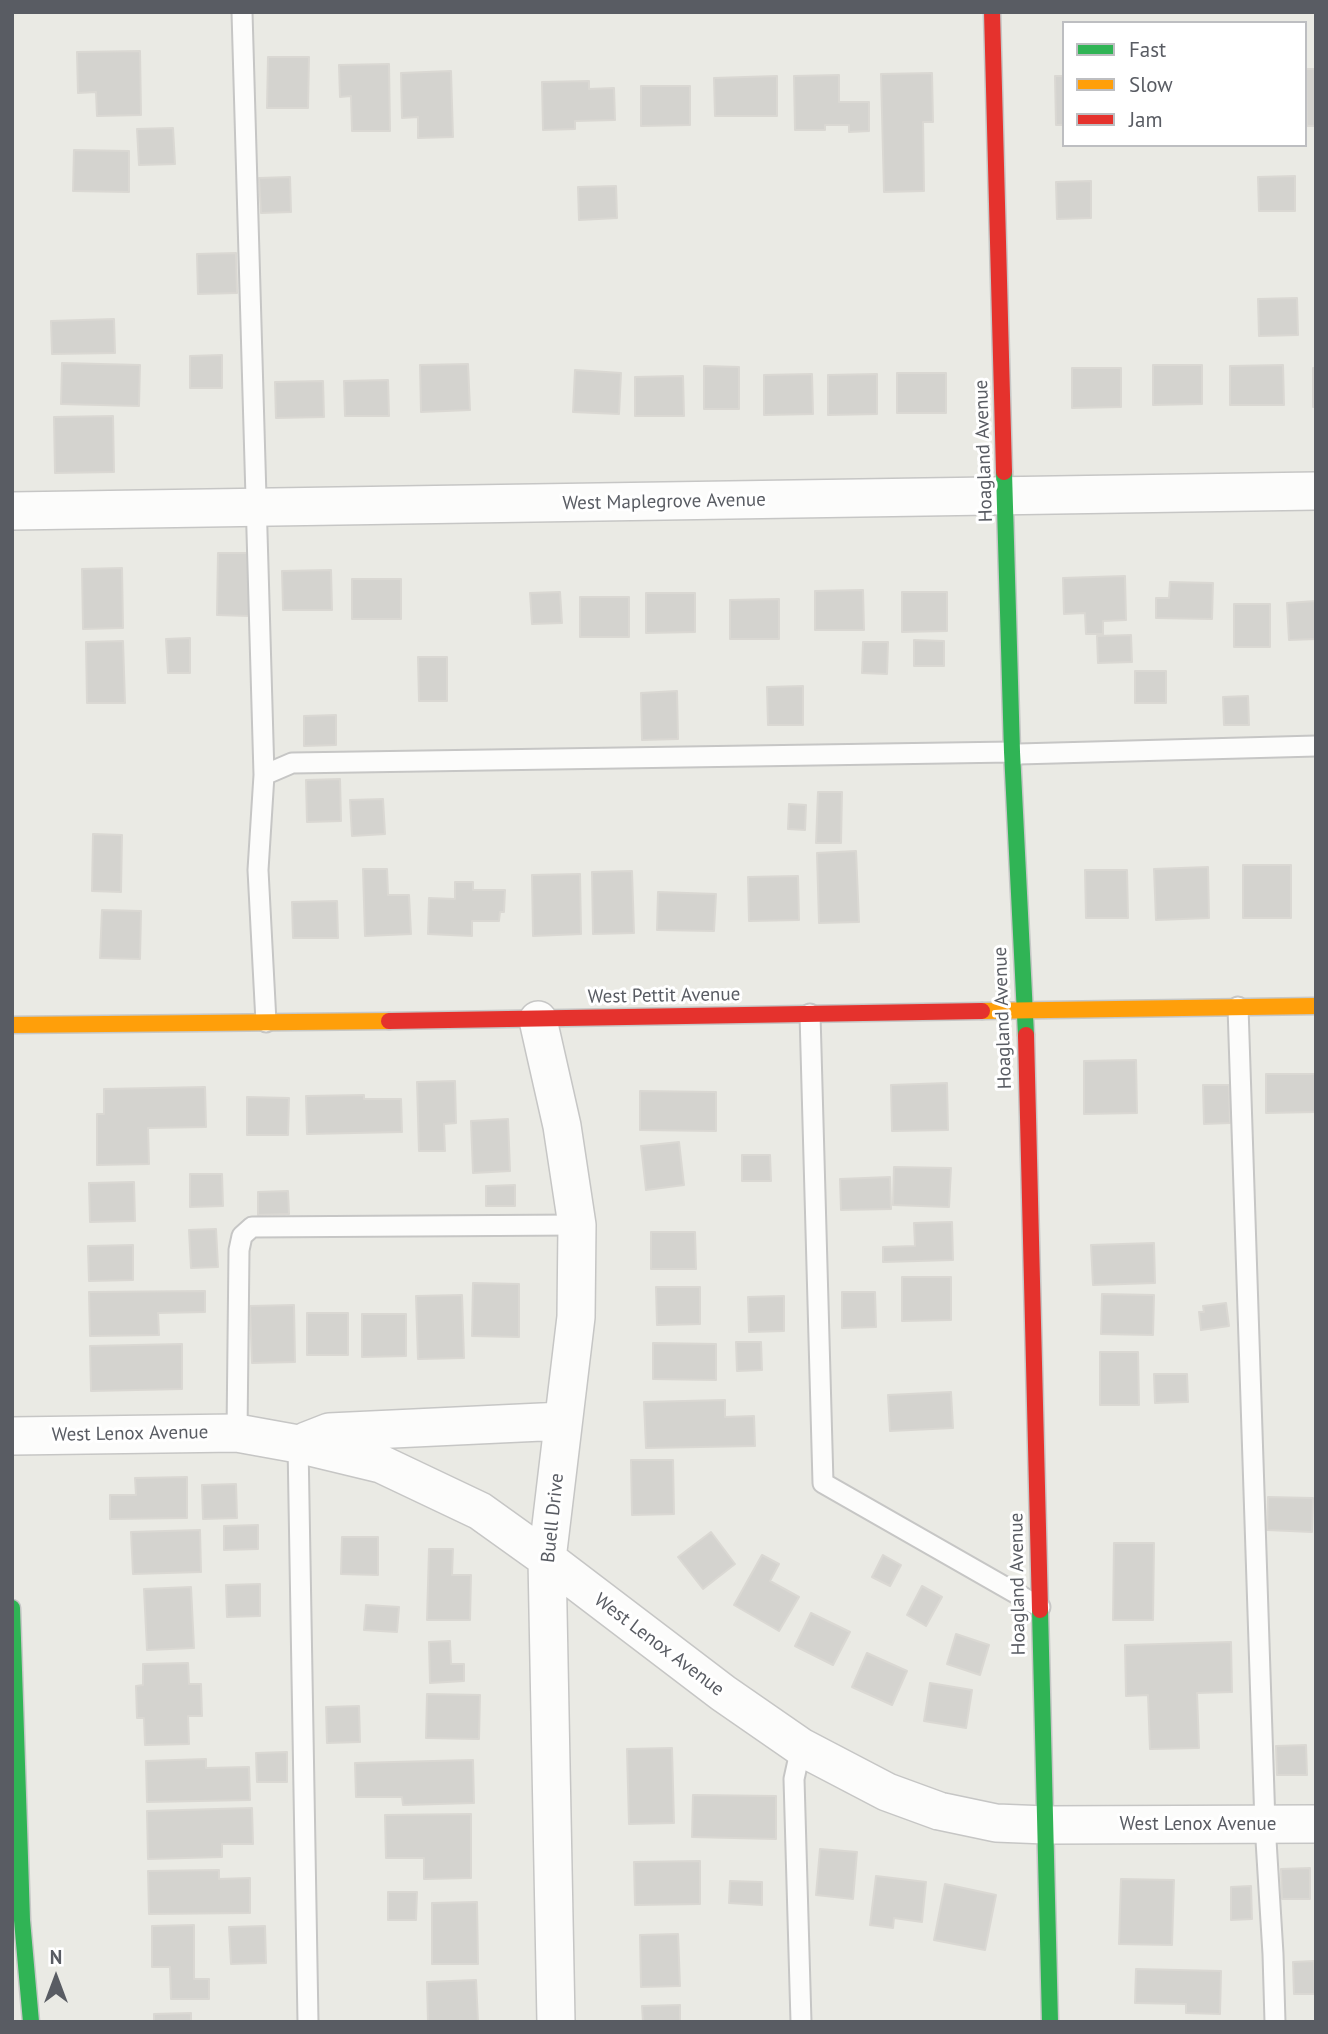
<!DOCTYPE html>
<html>
<head>
<meta charset="utf-8">
<style>
  body { margin:0 }
  #map { position:relative; width:1328px; height:2034px; overflow:hidden; background:#eaeae4; font-family:"PT Sans",sans-serif }
  canvas { display:block }
  .frame { position:absolute; inset:0; border:14px solid #595c63; pointer-events:none }
  .legend { position:absolute; left:1062px; top:21px; width:245px; height:126px; box-sizing:border-box; background:#fff; border:2px solid #bdbec1; margin:0; padding:9px 12px; list-style:none; font-size:21px; color:#595c63 }
  .legend li { display:flex; align-items:center; gap:14px; height:35px }
  .legend b { width:35px; border:2px solid #bdbec1 }
  .north { position:absolute; left:21px; top:1943px; width:70px; height:70px; -webkit-text-stroke:5px #fff; paint-order:stroke; rotate:0deg; font-size:19px; font-weight:700; line-height:28px; text-align:center; color:#595c63 }
  .north::after { content:''; display:block; margin:auto; width:24px; height:32px; background:#595c63; clip-path:polygon(50% 0,100% 100%,50% 72%,0 100%) }
</style>
</head>
<body>
<div id="map">
<canvas width="1328" height="2034"></canvas>
<div class="frame"></div>
<ul class="legend">
<li><b style="height:9px;background:#30b455"></b>Fast</li>
<li><b style="height:9px;background:#ff9f0a"></b>Slow</li>
<li><b style="height:9px;background:#e5322d"></b>Jam</li>
</ul>
<div class="north">N</div>
</div>
<script>
const ctx = document.querySelector('canvas').getContext('2d');
ctx.lineJoin = 'round';
function paint(path, color) { ctx.fillStyle = color; ctx.fill(path, 'evenodd'); }
function trace(path, color, width, dash) { ctx.strokeStyle = color; ctx.lineWidth = width; ctx.lineCap = dash ? 'butt' : 'round'; ctx.setLineDash(dash || []); ctx.stroke(path); }
function drawText(font, color, halo, rows, align = 'center') {
  ctx.font = font + ' "PT Sans",sans-serif'; ctx.lineWidth = 6; ctx.setLineDash([]); ctx.textBaseline = 'middle'; ctx.strokeStyle = halo; ctx.fillStyle = color; for (const [text, x, y, turn = 0] of rows) {
    ctx.save(); ctx.translate(x, y); ctx.rotate((+turn || 0) * Math.PI / 180); ctx.textAlign = isNaN(turn) ? turn : align; if (halo) ctx.strokeText(text, 0, 0); ctx.fillText(text, 0, 0); ctx.restore();
  }
}
const building = new Path2D(`
  M140,51L141,115L97,116L96,92L78,93L77,52Z
  M268,57H309L308,108H267Z
  M389,64L390,131H352L351,96L340,97L339,65Z
  M1306,69H1316V126H1307Z
  M451,71L453,137L418,138V117L402,118L401,73Z
  M932,73L933,122H923L924,191L884,192L881,74Z
  M839,75V102H869V131L849,132V125H825V130H795L794,76Z
  M777,76V116H715L714,78Z
  M1055,76H1064V125H1056Z
  M589,81V89L614,88L615,120L575,121V129L543,130L542,82Z
  M641,86H690V125L641,126Z
  M173,128L175,164L139,165L137,129Z
  M74,150L129,151V192L73,191Z
  M1295,176V211H1259L1258,177Z
  M290,177L291,212L261,213L259,178Z
  M1091,181V218L1057,219L1056,182Z
  M616,186L617,218L579,220L578,187Z
  M236,253L237,293L198,294L197,254Z
  M1297,298L1298,335L1259,336L1258,299Z
  M114,319L115,353L52,354L51,321Z
  M222,355V388H190V356Z
  M62,363L140,365L139,406L61,404Z
  M468,364L470,410L421,412L420,365Z
  M1153,365H1202V404L1153,405Z
  M1283,365L1284,405H1230V366Z
  M704,366L739,367V409H704Z
  M1072,368H1121V407L1072,408Z
  M1313,368H1316V407H1313Z
  M575,370L621,373L619,414L573,412Z
  M897,373H946V413H897Z
  M812,374L813,414L764,415V375Z
  M877,374V414L828,415V375Z
  M683,376L684,416H635V377Z
  M388,380L389,416H345L344,381Z
  M323,381L324,417L276,418L275,382Z
  M113,416L114,472L55,473L54,417Z
  M218,553H250L249,616L217,615Z
  M122,568L123,628L83,629L82,569Z
  M331,570L332,610H283L282,571Z
  M1125,576L1126,620L1103,621V634H1086L1085,613L1064,614L1063,578Z
  M352,579H401V619H352Z
  M1170,582L1213,583L1212,619L1156,618V598H1169Z
  M863,590L864,630H815V591Z
  M560,592L562,623L532,624L530,593Z
  M902,592H947V631L902,632Z
  M646,593H695V632L646,633Z
  M580,597H629V637H580Z
  M779,599V639H730V600Z
  M1316,601V639L1289,640L1287,603Z
  M1234,604H1270V647H1234Z
  M1131,635L1132,662L1098,663L1097,636Z
  M190,638V673H168L166,639Z
  M914,640L944,641V666H914Z
  M123,641L125,703H87L86,642Z
  M863,642H888L887,674L862,673Z
  M418,657H447V701H419Z
  M1135,671H1166V703H1135Z
  M803,686V725H768L767,687Z
  M677,691L678,739L642,740L641,693Z
  M1248,696L1249,725H1224L1223,697Z
  M336,715V745L304,746V716Z
  M340,779L341,821L307,822L306,780Z
  M818,792H842L841,843H816Z
  M383,799L385,834L352,836L350,800Z
  M789,804L806,805L805,830L788,829Z
  M93,834L122,835L121,892L92,891Z
  M856,851L859,922L819,923L817,853Z
  M1243,865H1291V918H1243Z
  M1208,867L1209,918L1156,920L1154,869Z
  M363,869H387L388,895H409L411,934L365,936Z
  M1085,870H1127L1128,918H1086Z
  M632,871L634,933L593,934L592,872Z
  M580,874L581,934L533,936L532,875Z
  M798,876L799,920L749,921L748,877Z
  M455,882H473V890H505L504,912H500L499,921H472V936L428,934L429,898L455,899Z
  M658,892L716,894L714,931L657,930Z
  M337,901L338,938H293L292,902Z
  M102,910L141,911L140,959L100,958Z
  M1136,1060L1137,1113L1084,1114V1061Z
  M1266,1074H1316V1112L1266,1113Z
  M455,1081L456,1123L444,1124L445,1151H419L417,1082Z
  M947,1083L948,1130L892,1131L891,1085Z
  M1203,1085H1229L1230,1123L1204,1124Z
  M205,1087L206,1127L148,1128L149,1164L97,1165V1114H104V1089Z
  M640,1091L716,1092V1131L640,1130Z
  M364,1095V1099H401L402,1132L307,1134L306,1096Z
  M247,1097L289,1098L288,1135H247Z
  M508,1119L510,1171L473,1173L471,1121Z
  M679,1142L684,1185L646,1190L641,1146Z
  M742,1155H770L771,1181H742Z
  M894,1167L951,1168L949,1207L893,1205Z
  M190,1174H222L223,1206L190,1207Z
  M890,1177L891,1209L841,1210L840,1179Z
  M134,1182L135,1221L90,1222L89,1183Z
  M515,1185V1206H486V1186Z
  M288,1191L289,1214L258,1215V1192Z
  M952,1222L953,1260L883,1262V1247L915,1246L914,1223Z
  M216,1229L218,1267L191,1268L189,1230Z
  M651,1232H695L696,1269H651Z
  M1154,1243L1155,1283L1093,1285L1091,1245Z
  M133,1245V1280L89,1281L88,1246Z
  M902,1277H951V1320L902,1321Z
  M473,1283L519,1284V1337L472,1336Z
  M656,1287H700V1324L657,1325Z
  M205,1291V1312L158,1313L159,1335L90,1336L89,1292Z
  M842,1292H875L876,1327L842,1328Z
  M1102,1294L1154,1295L1153,1335L1101,1334Z
  M462,1295L464,1358L418,1359L416,1296Z
  M784,1296V1331L749,1332L748,1297Z
  M1226,1303L1229,1326L1201,1330L1199,1312H1204L1203,1306Z
  M294,1305L295,1362L252,1363L250,1306Z
  M307,1313H348V1355H307Z
  M362,1314H406V1356L362,1357Z
  M736,1342H761L762,1370L737,1371Z
  M653,1343L716,1344V1380L653,1379Z
  M182,1344V1389L91,1391L90,1346Z
  M1100,1352H1138L1139,1405H1100Z
  M1154,1374H1187L1188,1402L1155,1403Z
  M951,1392L953,1428L890,1431L888,1395Z
  M725,1400V1417L754,1416L755,1446L646,1448L644,1402Z
  M631,1460H673L674,1514L632,1515Z
  M187,1477V1518L110,1519V1495H136L135,1478Z
  M236,1484L237,1518L203,1519L202,1485Z
  M1268,1497L1313,1498L1312,1532L1267,1530Z
  M258,1525V1549L224,1550V1526Z
  M200,1530L201,1572L133,1574L131,1532Z
  M711,1532L735,1564L703,1589L678,1557Z
  M342,1537H378V1575L341,1574Z
  M1114,1543H1154L1153,1620H1113Z
  M429,1549H453L452,1575H471L470,1620H427Z
  M762,1555L779,1564L770,1581L799,1597L779,1631L734,1605Z
  M883,1555L901,1565L890,1586L872,1577Z
  M260,1584V1616L227,1617L226,1585Z
  M922,1586L942,1597L926,1626L907,1615Z
  M191,1587L194,1648L147,1650L144,1589Z
  M366,1605L399,1607L397,1632L364,1630Z
  M811,1613L850,1632L833,1665L795,1646Z
  M956,1634L989,1645L980,1675L947,1664Z
  M450,1641L451,1664H464V1681L430,1683L429,1642Z
  M1231,1642L1232,1692L1197,1693L1199,1748L1150,1749L1148,1695L1126,1696L1125,1645Z
  M867,1653L907,1671L892,1705L852,1687Z
  M188,1663L189,1684H201L202,1716H188L189,1744L145,1745L144,1718H137L136,1686L143,1685V1664Z
  M930,1683L972,1690L966,1728L924,1721Z
  M427,1694L480,1695L479,1739L426,1738Z
  M359,1706L360,1742L327,1743L326,1707Z
  M1306,1745L1307,1775H1277L1276,1746Z
  M672,1748L674,1823L629,1824L627,1749Z
  M287,1752V1782H257L256,1753Z
  M206,1759V1768L249,1767L250,1800L147,1802L146,1761Z
  M473,1760L474,1803L403,1805L402,1797H356L355,1763Z
  M693,1795L776,1796V1839L692,1837Z
  M252,1808L253,1844H222V1857L148,1859L147,1811Z
  M471,1814V1878L424,1879V1858H386L385,1815Z
  M820,1849L857,1852L853,1899L816,1895Z
  M700,1861V1904L635,1905L634,1862Z
  M1310,1868V1899H1282L1281,1869Z
  M219,1870V1879L250,1878V1913L149,1914L148,1871Z
  M876,1876L926,1882L922,1922L894,1918L893,1928L870,1925Z
  M1121,1879L1174,1880L1172,1945L1119,1944Z
  M730,1881L762,1882V1905L729,1903Z
  M945,1884L996,1895L985,1950L934,1940Z
  M1251,1886L1252,1919L1231,1920V1887Z
  M388,1892H417L416,1920H388Z
  M477,1902L478,1964H432V1903Z
  M194,1925V1979H209V1999H171L170,1967H152V1926Z
  M265,1926L266,1963L231,1964L229,1927Z
  M678,1934L680,1986L641,1987L640,1935Z
  M1314,1961L1315,1994H1294L1293,1962Z
  M1136,1969L1221,1971L1220,2014L1186,2013V2004L1135,2003Z
  M476,1980L478,2022H428L427,1982Z
  M680,2005V2022H643L642,2006Z
  M191,2013V2022H154V2014Z`);
const lane = new Path2D(`
  M242,12L264,775L258,870L266,1022
  M264,775L292,763L1012,752L1016,756L1018,754L1316,746
  M1238,1007L1265,1824L1273,1954L1275,2022
  M810,1014L823,1483L1040,1607
  M237,1433L239,1250L242,1236L252,1227L577,1225
  M298,1444L308,2022
  M801,1747L794,1779L801,2022`);
const street = new Path2D(`
  M12,511L1316,491
  M538,1020L562,1126L577,1225L576,1317L547,1559L556,2022
  M12,1436L237,1433L298,1444L381,1464L480,1511L547,1559L723,1693L801,1747L887,1792L939,1811L996,1823L1046,1825L1316,1824
  M306,1441L329,1432L563,1421`);
const fast = new Path2D(`
  M1004,472L1012,752L1026,1035
  M12,1608L22,1920L31,2022
  M1040,1610L1050,2022`);
const slow = new Path2D(`
  M982,1011L1316,1006
  M12,1025L389,1021`);
const jam = new Path2D(`
  M992,12L1004,472
  M389,1021L982,1011
  M1026,1035L1040,1610`);
const streetNames = [
  ["Hoagland Avenue",984,451,-92],
  ["West Maplegrove Avenue",664,502,-1],
  ["West Pettit Avenue",664,996,-1],
  ["Hoagland Avenue",1003,1018,-92],
  ["West Lenox Avenue",130,1434,-1],
  ["Buell Drive",553,1518,-84],
  ["Hoagland Avenue",1018,1584,-91],
  ["West Lenox Avenue",659,1645,37],
  ["West Lenox Avenue",1198,1825]
];
paint(building, '#d4d3cf');
trace(building, '#dad8d3', 2);
trace(lane, '#c6c6c5', 23);
trace(street, '#c6c6c5', 40);
trace(fast, '#c6c7c6', 19);
trace(slow, '#c6c7c6', 19);
trace(jam, '#c6c7c6', 19);
trace(lane, '#fcfcfb', 19);
trace(street, '#fcfcfb', 37);
trace(fast, '#30b455', 16);
trace(slow, '#ff9f0a', 16);
trace(jam, '#e5322d', 16);
drawText('19px', '#595c63', '#fff', streetNames);
</script>
</body>
</html>
